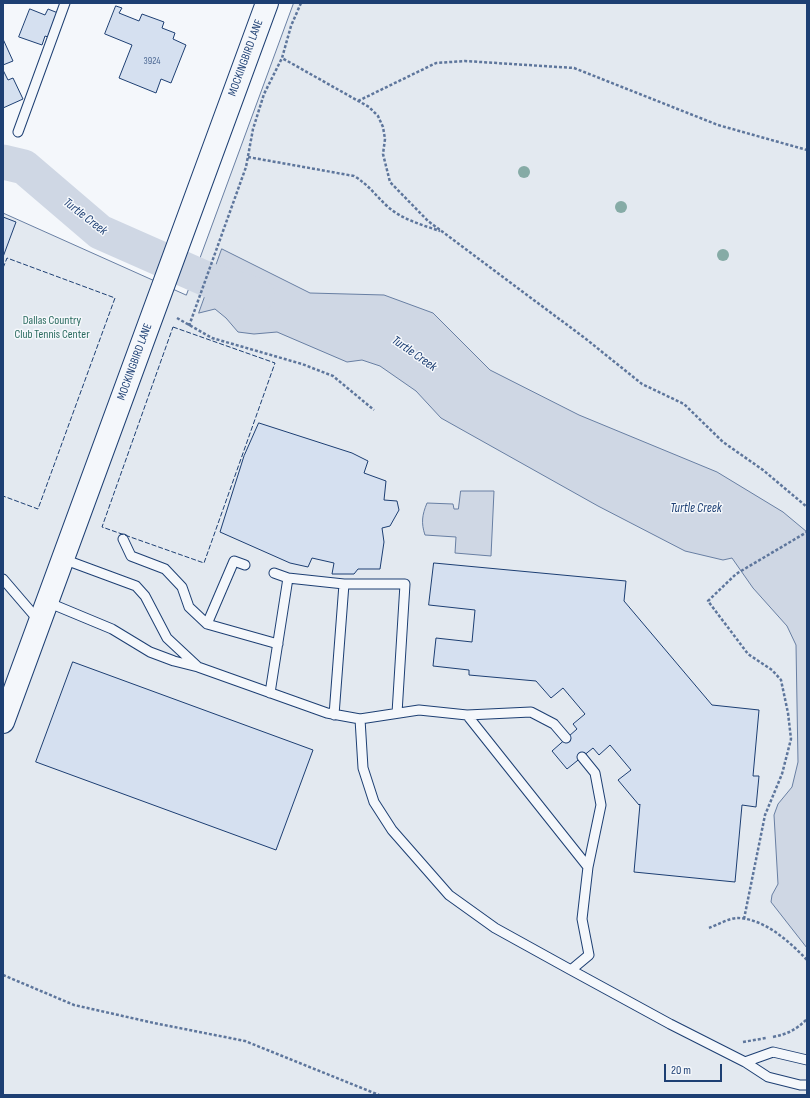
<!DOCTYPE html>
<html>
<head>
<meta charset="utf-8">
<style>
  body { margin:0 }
  #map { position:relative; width:810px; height:1098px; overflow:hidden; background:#f4f7fb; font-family:"Sofia Sans Condensed",sans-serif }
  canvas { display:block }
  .frame { position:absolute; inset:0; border:4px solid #1d3f73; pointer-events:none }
  .scale { position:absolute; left:664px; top:1064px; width:58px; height:18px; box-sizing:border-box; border:2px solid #1d3f73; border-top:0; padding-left:5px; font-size:12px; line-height:14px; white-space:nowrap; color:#1d3f73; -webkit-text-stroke:3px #f4f7fb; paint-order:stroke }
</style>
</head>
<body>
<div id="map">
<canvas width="810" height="1098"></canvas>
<div class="frame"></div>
<div class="scale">20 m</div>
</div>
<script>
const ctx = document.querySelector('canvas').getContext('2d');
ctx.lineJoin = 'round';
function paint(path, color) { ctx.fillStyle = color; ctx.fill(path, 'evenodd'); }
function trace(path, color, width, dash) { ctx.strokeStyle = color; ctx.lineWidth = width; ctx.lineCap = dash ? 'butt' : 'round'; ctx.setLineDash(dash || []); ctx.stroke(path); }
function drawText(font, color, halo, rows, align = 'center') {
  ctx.font = font + ' "Sofia Sans Condensed",sans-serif'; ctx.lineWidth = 3; ctx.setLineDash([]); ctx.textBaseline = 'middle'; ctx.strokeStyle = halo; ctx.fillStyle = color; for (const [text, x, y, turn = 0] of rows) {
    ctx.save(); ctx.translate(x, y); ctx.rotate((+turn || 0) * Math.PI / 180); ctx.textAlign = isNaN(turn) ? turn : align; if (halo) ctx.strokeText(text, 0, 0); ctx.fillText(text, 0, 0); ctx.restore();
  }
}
const green = new Path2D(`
  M294,3H807V1095H3V213L186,295Z`);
const water = new Path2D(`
  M222,249L310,293L384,295L433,313L490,370L579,415L717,472L783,512L807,532V948L771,902L772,895L778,884L774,815L778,804L792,787L798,762L796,645L787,626L753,588L732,558L723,560L685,551L598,506L441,418L416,391L380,366L362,360L347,362L277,332L254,334L238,332L226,318L215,309L199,313Z
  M461,491H494L491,556L455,553L456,537L425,535C421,523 422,515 427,503L453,504L454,509H458Z`);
const river = new Path2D(`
  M3,162L24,167L100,232L211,281L257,295`);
const building = new Path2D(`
  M116,6L122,8L119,13L139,21L142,14L164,22L162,28L175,33L173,39L186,45L171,83L161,79L156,93L119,78L132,45L105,34Z
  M30,9L45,15L48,9L58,13L48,37L45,36L42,45L19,37Z
  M3,39L13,61L3,65Z
  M3,70L8,80L13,78L23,99L3,108Z
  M3,217L16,222L3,257Z
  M259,423L352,453L368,461L364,473L386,481L384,500L397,501L399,510L390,526L382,528L384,542L380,569H358L354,574H332L334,563L312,558L308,567L290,563L220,532L244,456Z
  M434,563L626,581L624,601L712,705L759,710L753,776H759L756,807L742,805L735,882L634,872L640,804L639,805L618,780L631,770L610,745L599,755L593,748L567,769L552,751L577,729L573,724L585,714L563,688L551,698L536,681L469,675V670L433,666L436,638L472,642L475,610L429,605Z
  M73,662L313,750L276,850L36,762Z`);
const path = new Path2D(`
  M301,3L291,26L282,58L369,107L378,116L383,127L385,139L383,154L390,182L428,221L586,339L642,384L684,404L723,442L763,470L807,507
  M358,101L436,63L465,61L574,68L718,125L807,150
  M248,157L354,176C369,185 375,195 387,206C401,219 422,225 440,231
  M177,318L212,338L302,364L333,376L374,410
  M189,326L246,167L253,129L264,94L282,58
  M744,919L765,815L782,774L791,739L788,713L781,680L772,670L748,654L708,601L736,574L807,532
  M709,928C717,925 729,918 738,918C765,919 790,942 807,960
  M3,975L74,1005L154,1023L245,1041L379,1095
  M773,1037C787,1034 796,1030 807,1019
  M743,1042L766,1038`);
const service = new Path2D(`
  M18,132L65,3
  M123,539L131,556L165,569L182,587L189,607L207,624L278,644
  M63,559L136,586L145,596L167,638L197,666
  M274,573L288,578
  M3,579L39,621
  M47,602L112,629L150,652L174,661L198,667L327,713L360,719L419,710L467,715L588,867L582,919L589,955L571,970L495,928L449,895L392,830L374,802L363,768L360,719
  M207,624L234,561L245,565
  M270,693L288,578L344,584
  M334,715L344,584H405L397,713
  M467,715L531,712L554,724L566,738
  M582,757L595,773L601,805L588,867
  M571,970L670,1024L745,1062L768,1077L800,1085H807
  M745,1062L773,1052L807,1060`);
const secondary = new Path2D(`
  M3,722L267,3`);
const fence = new Path2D(`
  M3,268L7,258L115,298L38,509L3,496
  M173,327L275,363L204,563L102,527Z`);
const trees = [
  [524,172],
  [621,207],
  [723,255]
];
const numberNames = [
  ["3924",152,61]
];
const streetNames = [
  ["MOCKINGBIRD LANE",246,58,-70],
  ["MOCKINGBIRD LANE",135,362,-70]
];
const parkNames = [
  ["Dallas Country",52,321],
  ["Club Tennis Center",52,335]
];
const waterNames = [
  ["Turtle Creek",85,217,38],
  ["Turtle Creek",414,354,35],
  ["Turtle Creek",696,509]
];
paint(green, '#e3e9f0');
trace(green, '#687fa3', 1);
paint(water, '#cfd7e4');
trace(water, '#687fa3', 1);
trace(river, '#cfd7e4', 35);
paint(building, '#d5e0f0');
trace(building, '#1d3f73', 1);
trace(service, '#1d3f73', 11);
trace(secondary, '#1d3f73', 24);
trace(path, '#5e769c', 2.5, [3, 2]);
trace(service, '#f4f7fb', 9);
trace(secondary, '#f4f7fb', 22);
trace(fence, '#1d3f73', 1, [5, 2]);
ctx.fillStyle = '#86aba6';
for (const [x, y] of trees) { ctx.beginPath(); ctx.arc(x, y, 6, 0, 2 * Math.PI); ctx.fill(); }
drawText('10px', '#4b6792', null, numberNames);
drawText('12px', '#1d3f73', '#f4f7fb', streetNames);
drawText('12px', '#2c6c60', '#f4f7fb', parkNames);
drawText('italic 13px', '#1d3f73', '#f4f7fb', waterNames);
</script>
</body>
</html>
